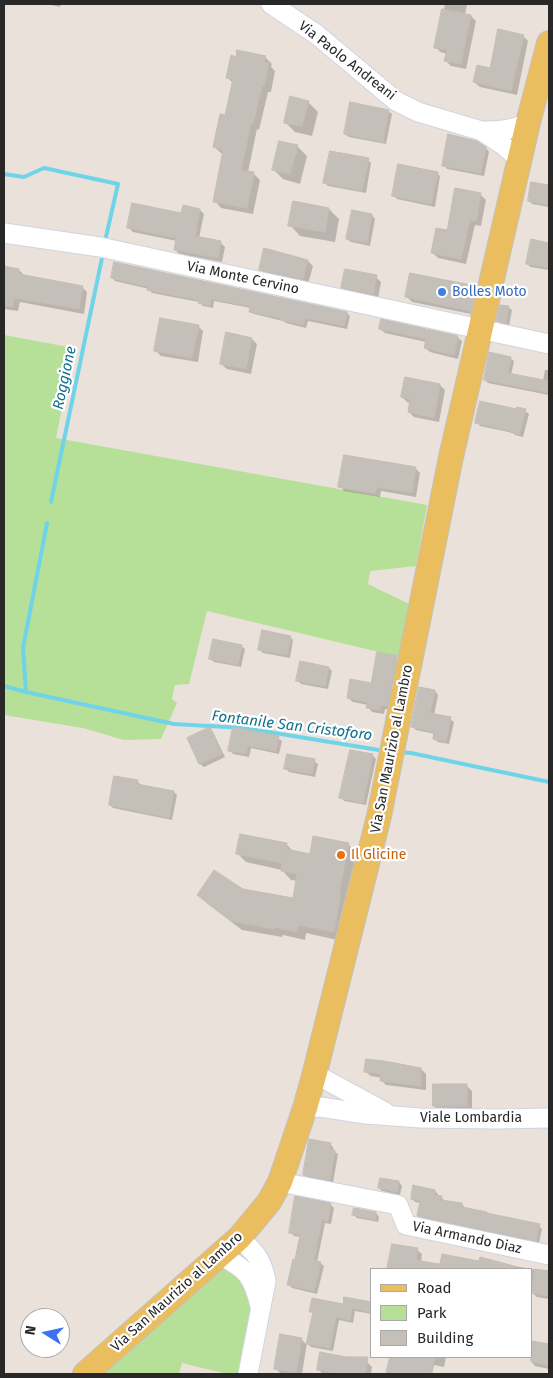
<!DOCTYPE html>
<html>
<head>
<meta charset="utf-8">
<style>
  body { margin:0 }
  #map { position:relative; width:553px; height:1378px; overflow:hidden; background:#eae2da; font-family:"Fira Sans",sans-serif }
  canvas { display:block }
  .frame { position:absolute; inset:0; border:5px solid #282828; pointer-events:none }
  .legend { position:absolute; left:370px; top:1268px; width:162px; height:90px; box-sizing:border-box; background:#fff; border:1px solid #a9a9a9; margin:0; padding:6px 9px; list-style:none; font-size:15px; color:#282828 }
  .legend li { display:flex; align-items:center; gap:10px; height:25px }
  .legend b { width:25px; border:1px solid #a9a9a9 }
  .north { position:absolute; left:20px; top:1308px; width:50px; height:50px; box-sizing:border-box; background:#fff; border:1px solid #a9a9a9; border-radius:50%; rotate:280deg; font-size:14px; font-weight:700; line-height:20px; text-align:center; color:#282828 }
  .north::after { content:''; display:block; margin:auto; width:18px; height:22px; background:#3f70f2; clip-path:polygon(50% 0,100% 100%,50% 72%,0 100%) }
</style>
</head>
<body>
<div id="map">
<canvas width="553" height="1378"></canvas>
<div class="frame"></div>
<ul class="legend">
<li><b style="height:6px;background:#eabd5f"></b>Road</li>
<li><b style="height:14px;background:#b6df98"></b>Park</li>
<li><b style="height:14px;background:#c5bfba"></b>Building</li>
</ul>
<div class="north">N</div>
</div>
<script>
const ctx = document.querySelector('canvas').getContext('2d');
ctx.lineJoin = 'round';
function paint(path, color) { ctx.fillStyle = color; ctx.fill(path, 'evenodd'); }
function trace(path, color, width, dash) { ctx.strokeStyle = color; ctx.lineWidth = width; ctx.lineCap = dash ? 'butt' : 'round'; ctx.setLineDash(dash || []); ctx.stroke(path); }
function drawText(font, color, halo, rows, align = 'center') {
  ctx.font = font + ' "Fira Sans",sans-serif'; ctx.lineWidth = 4.5; ctx.setLineDash([]); ctx.textBaseline = 'middle'; ctx.strokeStyle = halo; ctx.fillStyle = color; for (const [text, x, y, turn = 0] of rows) {
    ctx.save(); ctx.translate(x, y); ctx.rotate((+turn || 0) * Math.PI / 180); ctx.textAlign = isNaN(turn) ? turn : align; if (halo) ctx.strokeText(text, 0, 0); ctx.fillText(text, 0, 0); ctx.restore();
  }
}
const green = new Path2D(`
  M4,335L74,348L56,438L427,505L416,566L370,571L368,584L409,604L400,657L207,611L189,684L175,685L172,699L177,703L161,739L124,740L83,728L4,715Z
  M216,1263L227,1265L255,1298L241,1374H227L182,1363L179,1374H90Z`);
const shadow = new Path2D(`
  M47,4H61L60,7Z
  M445,4H467L465,15L471,16L476,21L466,69L451,66L446,61L447,54L440,52L436,47Z
  M523,36L528,41L517,95L480,87L474,82L491,70Z
  M265,57L272,64L271,67L275,71L271,92H268L259,130L257,129L248,172L253,173L260,180L253,214L221,208L215,201L224,154L221,153L214,147L226,116L233,83L228,78L237,58Z
  M308,102L318,112L312,136L295,132L285,122Z
  M388,111L392,114L386,144L349,137L345,134Z
  M297,146L307,156L300,184L283,179L273,169Z
  M486,148L489,152L484,176L447,169L444,165Z
  M368,160L371,163L366,193L328,186L325,183Z
  M437,173L440,176L435,207L397,199L394,196Z
  M532,183L549,187V207L532,204L529,200Z
  M480,194L486,200L481,226L475,225L466,264L438,258L432,252L448,232Z
  M329,209L339,219L335,242L300,236L290,225Z
  M200,210L204,214L199,238L220,242L225,247L222,262L179,254L175,249L177,241L133,232L128,227Z
  M372,215L375,219L370,246L351,242L347,239Z
  M532,240L549,244V270L530,267L527,263Z
  M308,261L313,266L308,284L265,275L260,269Z
  M4,268L19,270L25,276L82,287L87,292L84,314L20,302L18,311L4,309Z
  M112,277L347,313L350,316L347,329L308,321L306,328L286,323L283,321L254,314L250,311L251,308L214,301L213,308L203,306L199,302L152,293L149,289L115,281Z
  M376,277L381,282L378,299L347,292L342,287Z
  M476,288L481,293L476,315L412,302L407,297Z
  M508,307L512,310L509,326L501,324L498,321Z
  M198,326L203,331L198,362L161,356L155,350Z
  M380,329L457,337L462,341L458,359L430,352L425,348L426,342L385,333Z
  M252,339L257,344L251,374L227,369L221,364Z
  M510,358L514,361L511,375L543,381L545,370H549V395L488,383L485,380Z
  M406,378L440,385L445,390L439,422L414,417L409,412L411,403L407,402L402,397Z
  M517,410L525,411L529,414L523,437L515,435L513,433L480,426L477,422Z
  M416,469L420,473L416,497L381,491L380,497L344,491L340,486Z
  M290,637L293,640L290,658L263,653L259,649Z
  M241,646L245,649L241,667L214,662L211,659Z
  M396,657L401,662L391,710L385,709L384,714L372,712L368,707V705L353,702L348,698L372,684Z
  M329,668L332,671L328,689L301,684L298,680Z
  M420,688L435,691L438,695L434,715L450,719L454,722L449,744L438,742L434,739L435,734L416,730L412,726Z
  M210,729L213,732L225,757L204,767L200,764L189,739Z
  M278,738L282,741L279,754L251,748L249,757L233,754L230,750Z
  M373,756L376,759L366,805L344,801L341,797Z
  M314,761L318,764L315,777L289,772L285,768Z
  M137,781L141,785L174,792L177,795L172,820L113,808L110,805Z
  M286,844L294,852L311,856L348,844L357,853L347,902L342,941L306,933L305,940L283,935L282,937L242,930L208,904L199,895L243,890L294,899L297,881L291,880L282,870L246,862L237,853Z
  M421,1069L426,1074V1090L386,1085L381,1080L382,1078L371,1076L366,1072Z
  M466,1085L472,1091V1111H439L434,1106Z
  M330,1144L333,1147V1151L338,1154L333,1183L307,1178L304,1175Z
  M399,1182L402,1186L400,1195L382,1191L379,1188Z
  M435,1191L438,1194L437,1197H441L445,1201L462,1204L465,1208L489,1215L539,1226L542,1229L539,1243L422,1219L418,1215L421,1203L415,1202L412,1199Z
  M331,1205L334,1208L331,1224L325,1223L317,1262L320,1263L324,1266L317,1294L292,1288L289,1284L296,1261L301,1237L294,1236L290,1232Z
  M376,1213L379,1217L378,1222L357,1218L354,1215Z
  M393,1245L417,1250L422,1254L421,1262L441,1265L480,1262L503,1264L549,1272V1299L537,1297L532,1293V1269H388Z
  M372,1304V1314L355,1311L353,1323L339,1320L333,1351L311,1347L307,1343L314,1314L311,1311L344,1306Z
  M281,1336L302,1340L307,1345V1343L302,1374H281L275,1368Z
  M533,1343L549,1345V1369L535,1366L530,1360L531,1357H532Z
  M391,1357H446L444,1367L434,1365L432,1374H387Z
  M367,1362L372,1367L371,1374H323L318,1369Z`);
const stream = new Path2D(`
  M4,174L24,177L44,168L118,184L106,237
  M51,502L102,258
  M4,686L26,692L174,724L244,728L385,751
  M26,692L23,648L47,523
  M399,752L411,753L549,782`);
const building = new Path2D(`
  M442,9L471,15L461,64L444,61L447,50L434,48Z
  M498,29L524,35L511,91L473,82L477,65L490,68Z
  M237,50L266,56L264,62L269,63L264,86H262L253,124L251,123L241,170L254,172L247,208L213,202L223,150L213,147L220,114L225,115L233,79L226,78L231,55L236,57Z
  M290,96L309,101L302,126L284,123Z
  M350,102L389,110L383,142L344,134Z
  M448,134L477,141L486,147L481,173L442,166Z
  M279,141L298,145L290,174L272,170Z
  M330,151L369,158L362,191L323,183Z
  M398,164L438,172L431,204L392,196Z
  M531,182L549,185V205L528,201Z
  M455,188L481,193L476,221L470,220L461,259L431,253L436,228L447,230Z
  M293,201L329,208L325,232L288,226Z
  M132,203L181,213L183,205L200,209L195,236L221,241L218,258L174,250L176,238L127,228Z
  M352,210L372,214L367,243L346,239Z
  M531,239L549,243V268L526,264Z
  M264,248L308,260L303,279L259,270Z
  M114,262L347,312L344,326L305,318L303,325L281,320V318L249,312L250,306L211,299L210,306L198,303L199,300L147,290L148,287L111,278Z
  M4,266L19,269V274L83,286L79,309L14,298L13,307L4,305Z
  M345,269L377,275L373,294L341,288Z
  M410,273L476,286L471,311L405,297Z
  M500,305L509,306L506,323L496,321Z
  M160,318L199,325L192,358L154,351Z
  M381,319L458,336L454,355L424,348L426,339L379,329Z
  M226,332L252,338L246,369L220,364Z
  M489,352L511,357L508,373L549,381V393L484,380Z
  M405,377L440,384L434,418L408,412L410,399L401,397Z
  M480,401L516,409L517,407L526,409L519,435L510,432L511,431L475,423Z
  M344,455L416,467L412,493L377,487L375,493L338,487Z
  M262,630L291,636L287,655L258,650Z
  M213,639L242,645L238,665L209,659Z
  M377,652L397,656L387,706L381,705L380,710L366,708L367,702L347,698L350,679L371,683Z
  M300,661L329,667L325,686L296,681Z
  M419,687L435,690L430,713L451,717L446,742L433,739L434,732L411,727Z
  M210,727L222,754L199,764L187,738Z
  M233,727L279,736L276,751L248,746L246,754L228,751Z
  M350,750L373,754L363,803L339,798Z
  M287,754L315,759L312,774L284,769Z
  M114,776L138,780L137,784L174,791L169,818L109,805Z
  M240,834L287,843L286,849L310,854L313,836L349,843L339,894H341L334,932L298,925L296,932L274,927V929L231,921L197,895L214,870L243,889L293,898L297,874L281,871L282,863L236,854Z
  M366,1059L384,1061L421,1068V1086L380,1081L381,1074L364,1072Z
  M433,1084H467V1106H433Z
  M309,1139L331,1143L330,1149L335,1150L330,1180L303,1175Z
  M380,1178L399,1181L397,1192L378,1188Z
  M413,1185L435,1190L434,1195L442,1196L441,1200L462,1203V1207L487,1212V1213L540,1224L536,1241L417,1216L420,1201L411,1199Z
  M295,1196L331,1203L328,1221L322,1220L314,1260L321,1262L314,1291L287,1285L293,1259L295,1260L300,1235L289,1233Z
  M354,1208L376,1212L375,1220L352,1215Z
  M392,1244L418,1248L416,1260L439,1264V1268L442,1254L479,1261L480,1257L514,1266V1269H387Z
  M535,1269L549,1271V1296L532,1293Z
  M344,1297L372,1302L370,1312L352,1308L350,1320L336,1317L330,1348L306,1344L313,1312H309L312,1298L343,1304Z
  M280,1334L302,1338L296,1373L274,1369Z
  M532,1341L549,1344V1365L532,1362Z
  M320,1352L346,1357H368L365,1374H339L317,1370Z
  M390,1357H435L431,1374H386Z`);
const minor = new Path2D(`
  M271,4L316,34L396,101L418,112L482,131L503,145L520,160
  M482,131C500,131 512,130 528,123
  M4,233L100,247L549,344
  M315,1074L385,1112
  M305,1108L320,1107L366,1114L420,1118L497,1119L549,1118
  M280,1182L398,1205L406,1225L549,1255
  M239,1238C255,1252 262,1259 266,1281L248,1374
  M220,1255C247,1269 253,1276 260,1306`);
const major = new Path2D(`
  M85,1374L239,1238L269,1202L280,1182L305,1108L315,1072L379,816L451,457L528,123L549,43`);
const markers = [
  [442,292,5,"#3f7fe0"],
  [341,855,5,"#e8710a"]
];
const streetNames = [
  ["Via Paolo Andreani",347,61,38],
  ["Via Monte Cervino",243,278,12],
  ["Via San Maurizio al Lambro",392,749,-79],
  ["Viale Lombardia",471,1118],
  ["Via Armando Diaz",467,1238,12],
  ["Via San Maurizio al Lambro",177,1292,-42]
];
const shopNames = [
  ["Bolles Moto",452,292]
];
const foodNames = [
  ["Il Glicine",351,855]
];
const waterNames = [
  ["Roggione",65,378,-78],
  ["Fontanile San Cristoforo",292,726,7]
];
paint(green, '#b6df98');
paint(shadow, '#0003');
trace(stream, '#70d4e9', 4);
paint(building, '#c5bfba');
trace(building, '#c5bdb4', 1);
trace(minor, '#cfd4e1', 21);
trace(major, '#c3c3c3', 26);
trace(minor, '#fff', 19);
trace(major, '#eabd5f', 24);
for (const [x, y, r, color] of markers) { const dot = new Path2D(); dot.arc(x, y, r, 0, 2 * Math.PI); ctx.fillStyle = color; ctx.fill(dot); trace(dot, '#fff', 2); }
drawText('14px', '#282828', '#fff', streetNames);
drawText('14px', '#366cbe', '#fff', shopNames, 'left');
drawText('14px', '#c56008', '#fff', foodNames, 'left');
drawText('italic 15px', '#127191', '#fff', waterNames);
</script>
</body>
</html>
